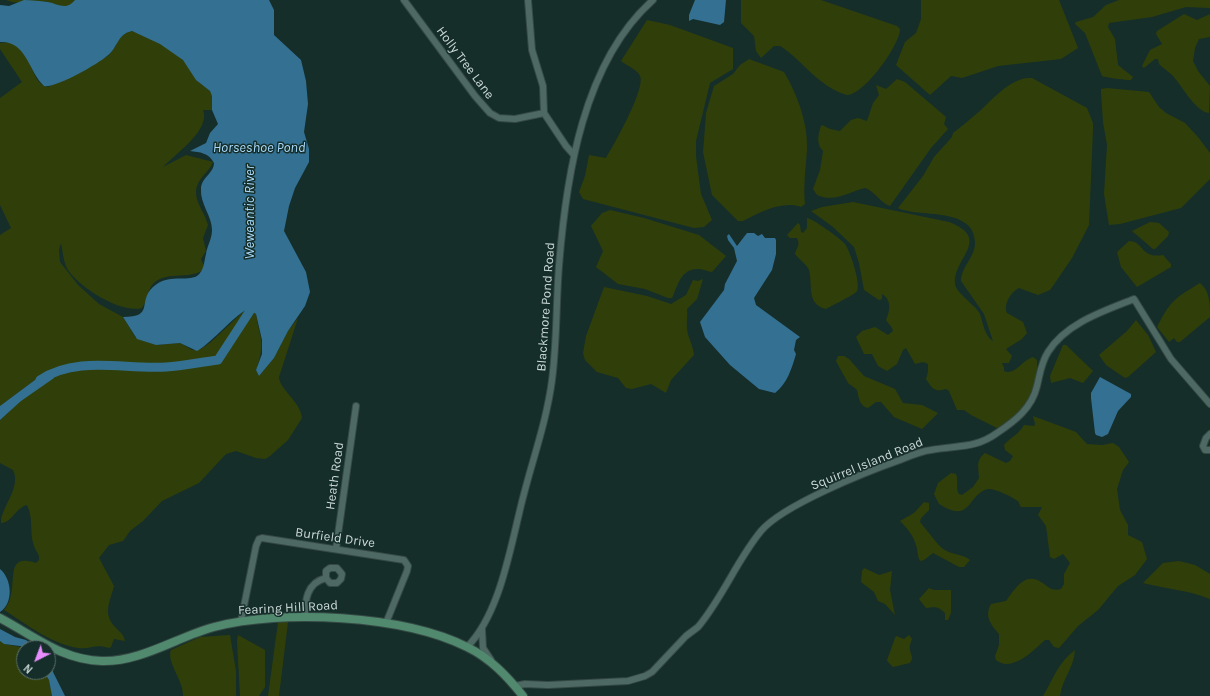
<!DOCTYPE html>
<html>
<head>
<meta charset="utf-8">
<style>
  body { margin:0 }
  #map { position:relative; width:1210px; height:696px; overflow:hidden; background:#152e2a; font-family:Karla,sans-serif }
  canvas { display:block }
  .north { position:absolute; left:16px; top:640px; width:40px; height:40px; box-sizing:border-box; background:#152e2a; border:1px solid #5e736f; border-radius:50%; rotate:222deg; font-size:11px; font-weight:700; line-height:16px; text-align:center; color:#ccdad7 }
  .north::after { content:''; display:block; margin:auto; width:14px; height:18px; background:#e98dfe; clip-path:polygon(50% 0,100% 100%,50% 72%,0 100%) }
</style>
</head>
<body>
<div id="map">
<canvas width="1210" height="696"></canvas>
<div class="north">N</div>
</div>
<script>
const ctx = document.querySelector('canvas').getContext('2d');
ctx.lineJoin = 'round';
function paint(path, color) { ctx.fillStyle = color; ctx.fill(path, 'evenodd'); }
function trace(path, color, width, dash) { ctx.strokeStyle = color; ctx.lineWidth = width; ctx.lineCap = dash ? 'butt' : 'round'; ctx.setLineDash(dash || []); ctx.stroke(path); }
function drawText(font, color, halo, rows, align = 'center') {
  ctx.font = font + ' Karla,sans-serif'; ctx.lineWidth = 3; ctx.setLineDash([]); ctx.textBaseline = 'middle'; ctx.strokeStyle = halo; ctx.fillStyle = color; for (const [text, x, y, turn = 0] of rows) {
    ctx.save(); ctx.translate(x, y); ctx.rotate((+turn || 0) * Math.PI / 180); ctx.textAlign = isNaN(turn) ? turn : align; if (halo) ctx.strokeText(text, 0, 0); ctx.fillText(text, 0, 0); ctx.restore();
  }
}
const green = new Path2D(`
  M6,0H75C72,4 70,6 64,6C59,7 55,4 49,2C34,0 21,6 6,0Z
  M741,0H821L897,26L900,29C900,45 864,95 847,95C817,86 805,62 780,46H774L761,58L756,51L754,36L741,23Z
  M921,0H1059L1078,48L1061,59L998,66L962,78L951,76L930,95L896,65L905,42L916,33L921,19Z
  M1119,0H1210V8L1186,7L1152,17L1109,23L1108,27L1115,39L1118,65L1133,77L1131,80C1128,81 1104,77 1102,76L1085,33L1075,24L1076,22L1093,17L1106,5Z
  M1184,14L1197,20L1210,14V37L1199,39L1195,48L1193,61L1198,71L1210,86L1209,113C1196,112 1182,86 1173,76C1169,72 1163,68 1159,64L1158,59H1155L1144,68L1142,66L1150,50L1162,44L1156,34L1157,31Z
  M647,20L670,25L733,48V69L710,83L696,141V156L701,194L712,220L704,227L694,228L583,199L579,192L585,176L589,155L606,158C614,145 646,88 640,76C637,69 627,66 621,61Z
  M129,31C141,31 175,51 183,60C189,65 191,74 197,80C201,86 209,87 212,95C214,100 212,105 212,110H203C211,130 175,154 163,167L186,155L213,162C211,168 204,174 200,180C189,197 204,209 208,225L203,238L206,251L201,259L204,266L203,270C189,280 164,270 152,285C147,292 147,301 142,308C121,314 79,287 68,270C63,261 63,252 61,243L59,250L60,262L78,285L99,304L123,317L135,337L147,342L156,345L180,343L192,350L201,349L211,342L244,311L249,309L256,314C260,341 266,341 256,370L259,376L274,358L288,331L298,318L279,377C279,389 301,402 302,418L288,440L270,456L265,459L256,458L236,451L226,454L199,483L162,501L143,521L130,531L123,541L109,545L99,558L114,586C110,602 102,614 116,628C120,632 124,635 125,641L114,639L111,647L109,648C95,643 90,650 78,648C49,643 28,625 4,610C22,590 0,551 36,563L39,560C40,554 36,552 34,546C29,533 34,519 27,505C16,507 12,523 1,523C0,509 22,487 13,470L0,463V420L20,401L54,377L47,371L0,406V235L11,228L0,205V98L22,82L0,49V43C35,37 26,83 48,87L108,56L115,47L119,38Z
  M749,59L784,72C797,94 808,123 807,149C806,167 803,186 805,204L801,207C782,200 759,213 743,221H738L712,195L703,152L704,140L706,113L714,86L733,74L740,65Z
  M1032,78L1087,108L1093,123V129L1089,225L1072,258L1055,283L1050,290L1038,295L1019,288C1011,292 1003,304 1007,313L1023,322L1027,333L1022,339L1006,349L1012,356L1009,363H1002L1004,368V371C1015,376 1022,360 1033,357L1037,360C1038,384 1030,402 1013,418C1008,422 1003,428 997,428L971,415L964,410H957L949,391L946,389C935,392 933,390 926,379L928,372V364L923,362L915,364L906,348L903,350L897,364L887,371L878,366L872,354H864L856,337L862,331L875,327L888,335L893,331L892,328L886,320C890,311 892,300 882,294V299L879,300L864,290L859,263L854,247L833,227L811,211L822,207L853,202L949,222C992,239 954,257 955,283C955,293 975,304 980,314C983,323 985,337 993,341L984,314L961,281C961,267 976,256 975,242C974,206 917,218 898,208L923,176L934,157L952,137L953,133C961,127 968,121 975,115C990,103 1010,76 1032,78Z
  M897,79L905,82L946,117L944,124L948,129L931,148L890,206C880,203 875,191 865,188C848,192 835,203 817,195L813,189L820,170L823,151C816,145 818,134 821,126L822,125L830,129L840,131L851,120L858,118L867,121L873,103L879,95L876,85L886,89Z
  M1107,88L1149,92L1159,107L1166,113L1185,123L1198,137L1210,153V179L1181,208L1120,224L1109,225L1104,194L1107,145L1103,122L1101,92V89Z
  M610,210L644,218L699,235L726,256L712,272C708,272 704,269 699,269C681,268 678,285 672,298H668L645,289L618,284L596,267L603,251L591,226L602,213Z
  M807,218C812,218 841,239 845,244C850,251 861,283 857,291C856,294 831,306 826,309C806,304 813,286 809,270C808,266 798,258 795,254C796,248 801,245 797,238H790L787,235L798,223L800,225L801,232L803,233L807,228Z
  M1150,222L1159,223L1169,232L1168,236L1155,249H1153L1132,231Z
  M1129,241C1144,241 1140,259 1163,255L1171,264V267L1137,287L1121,267L1117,252Z
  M703,279L697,299L687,309C688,316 686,322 687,329C688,338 693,345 694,355L671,380L666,393L651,384L632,389L626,388L618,378L597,372L585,360L583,353L586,336L604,287L647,296L671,304L686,295L693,280L698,281Z
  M1200,283C1210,291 1210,304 1210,317L1180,342H1177L1174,338L1169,342L1157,327C1171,300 1174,299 1200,283Z
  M1136,320L1148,335L1156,352L1128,377L1125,378L1106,365L1099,355L1127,331Z
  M1063,345H1066L1093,371L1083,383L1070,378L1051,383L1050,376Z
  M838,356H844L849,359L864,376L895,389L903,403L922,405L938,413L922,429L894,417L881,402H876L868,408C859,406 859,398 857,390C854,387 852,386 849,384C848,383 837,363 836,361Z
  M1033,416L1076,432L1087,444L1102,445L1113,443L1119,447L1129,462L1123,470L1117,489L1120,510L1128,525V535L1142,542L1147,559L1135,575L1118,586L1098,610L1078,626L1059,648L1054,647L1049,640H1045C1034,650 1012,673 996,660L995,656L999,645V634C991,625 984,616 991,604L1006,601C1014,590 1025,571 1041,582C1048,586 1051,592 1061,589L1064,584V574L1070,563L1063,554L1054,559L1050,557L1046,526L1038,515L1042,507H1021C1019,504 1019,501 1016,500C1011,496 994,488 988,489C967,494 972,525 939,504L934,494L938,483L951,473L956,474C959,481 955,488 959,494L962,495L973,487L979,478C979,467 975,461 985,453L1006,463L1010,461L1013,456L1005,450L1004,445C1011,437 1019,434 1024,425L1034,426L1035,424Z
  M924,502L929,503V510L921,518L920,522C927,530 936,543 943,549C952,555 963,554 970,560L964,567H959L933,553L924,560L920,561C917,555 918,550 916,545C913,535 907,528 900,521L914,513Z
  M1179,561L1195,565L1210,574V599C1188,590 1166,589 1143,583L1163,563Z
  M864,568L879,575L892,571L890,590L895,615L885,604L878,601L874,592L861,582L862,571Z
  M929,588L934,590H951V613L948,620H945V613C938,606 935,607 926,608L919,599Z
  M278,622H288L279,696H268Z
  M230,635L236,671V696H183C184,681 166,662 171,650L200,637Z
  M238,635L265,650V687L259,696H240L237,641Z
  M909,635L912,639C911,642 909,646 910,650C911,656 914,657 910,663L893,667L888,662L887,660L895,638L896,636L904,639Z
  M0,641L4,644L26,648H24V672H44L49,680L52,696H0Z
  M1075,650C1074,668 1062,679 1060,696H1043C1054,678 1057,664 1075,650Z`);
const water = new Path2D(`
  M24,0C32,0 40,1 48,2C58,4 66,11 75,0H269L274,10V35L301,60L306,81L308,104L304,132L309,149V162L295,188L289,206L284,231L306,272L310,292L305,306L288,331L274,358L259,376L256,370L262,354V340L256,314L249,309C238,311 212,343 197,351L180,343L156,345L137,339L123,317C155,317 137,302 153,287C168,273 187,282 197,276C204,271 204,262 206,254C207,246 212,239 212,230C212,216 200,204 201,189C201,178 214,173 214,163C209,153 200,152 190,151L206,143L210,133L218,124L212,110V96L210,91L196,80L183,60L160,44L132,31C117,34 118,48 107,56C98,64 54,89 44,86C28,71 27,41 0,42V5L9,6Z
  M695,0H726L724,22L720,25L693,19L689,21V15Z
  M747,233H754L758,236L762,234L765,238H775L776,240V254L772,270L754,298L756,305L800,337L796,340L794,350L796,354C792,368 787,384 775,393L759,389L730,365L705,337L700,322L724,290L725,284L737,261L734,248L728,240L727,236L729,234L737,246Z
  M47,371L54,378L21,401L0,420V406Z
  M1100,377L1131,394V397L1118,411L1108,434L1102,437L1096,435L1095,433L1091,398V393Z
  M0,569C12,579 14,603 0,612Z
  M0,629L15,637L26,640L36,648L4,644L0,641Z
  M48,655L52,670L65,696H52L49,680L44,672H48Z`);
const river = new Path2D(`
  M40,380C77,355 125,370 166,367C183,366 201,362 218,360L257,300`);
const street = new Path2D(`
  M404,0L475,96L490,113L499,118L515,119L544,113
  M528,0L532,50L543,86L544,113L566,146L574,155
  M1210,434L1206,438L1203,446L1205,450H1210
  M336,549L356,406
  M305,618C305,601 306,583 326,578V571L330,568H337L342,574L341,579L337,583H330L326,578
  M241,621L256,546L259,539L262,538L404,560L408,566L407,571L386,623
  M482,629L483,648L491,660
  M467,647C498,616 509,555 519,514C529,469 546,426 552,380C557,342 556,304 559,266C566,177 583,62 653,0
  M515,686L525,684L548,685L628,681L645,676L652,672L686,636L698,627C723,597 737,560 761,531C783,505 866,472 900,460C910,456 921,451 931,450C957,445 975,449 997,433C1015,421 1032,408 1037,386C1040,374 1041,363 1048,352C1066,323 1104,311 1134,299L1171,359L1210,404`);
const secondary = new Path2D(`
  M0,618C34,636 62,660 102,661C141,662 177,637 214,627C282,609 403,615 467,647C490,658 507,676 523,696`);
const streetNames = [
  ["Holly Tree Lane",465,63,53],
  ["Blackmore Pond Road",546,307,-86],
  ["Squirrel Island Road",867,464,-22],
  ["Heath Road",335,476,-82],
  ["Burfield Drive",335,538,8],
  ["Fearing Hill Road",288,608,-3]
];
const waterNames = [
  ["Horseshoe Pond",259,148],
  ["Weweantic River",250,212,-90]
];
paint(green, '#303f09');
paint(water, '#347092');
trace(river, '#347092', 9);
trace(street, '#354945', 8);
trace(secondary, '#354945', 10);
trace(street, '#4e6963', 6);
trace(secondary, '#50896d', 8);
drawText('13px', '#ccdad7', '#152e2a', streetNames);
drawText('italic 14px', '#a9dafa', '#152e2a', waterNames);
</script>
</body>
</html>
